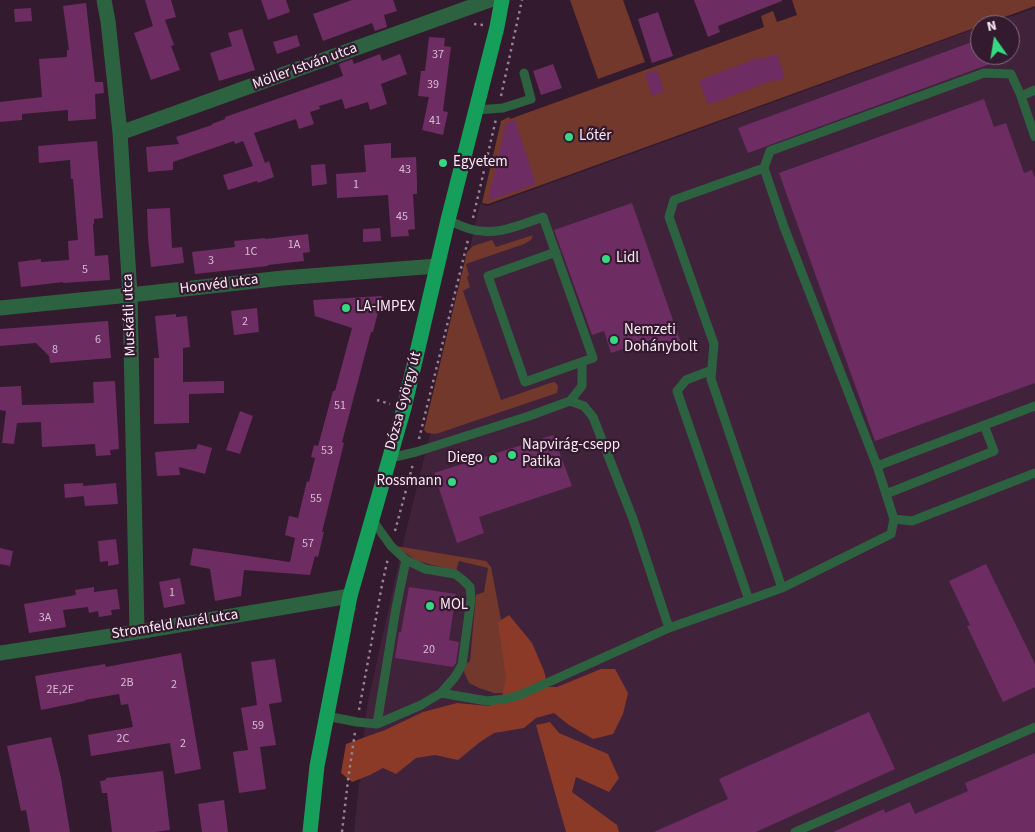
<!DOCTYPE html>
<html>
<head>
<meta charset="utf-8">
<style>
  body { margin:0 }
  #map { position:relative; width:1035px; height:832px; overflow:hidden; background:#331a2e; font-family:"Source Sans 3",sans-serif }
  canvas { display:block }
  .north { position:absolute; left:970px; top:15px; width:50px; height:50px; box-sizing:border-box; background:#331a2e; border:1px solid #836d7e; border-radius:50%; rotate:347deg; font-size:14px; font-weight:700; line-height:20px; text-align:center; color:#fceaf7 }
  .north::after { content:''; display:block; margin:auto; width:18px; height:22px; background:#36d881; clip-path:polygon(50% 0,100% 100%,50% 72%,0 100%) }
</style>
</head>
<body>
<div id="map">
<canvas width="1035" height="832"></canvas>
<div class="north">N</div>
</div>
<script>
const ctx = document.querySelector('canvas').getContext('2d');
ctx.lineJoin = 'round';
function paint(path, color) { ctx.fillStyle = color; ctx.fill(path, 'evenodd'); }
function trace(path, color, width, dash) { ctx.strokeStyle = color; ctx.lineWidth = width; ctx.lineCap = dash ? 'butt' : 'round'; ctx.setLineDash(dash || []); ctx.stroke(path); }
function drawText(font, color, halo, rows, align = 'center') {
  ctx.font = font + ' "Source Sans 3",sans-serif'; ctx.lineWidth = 4.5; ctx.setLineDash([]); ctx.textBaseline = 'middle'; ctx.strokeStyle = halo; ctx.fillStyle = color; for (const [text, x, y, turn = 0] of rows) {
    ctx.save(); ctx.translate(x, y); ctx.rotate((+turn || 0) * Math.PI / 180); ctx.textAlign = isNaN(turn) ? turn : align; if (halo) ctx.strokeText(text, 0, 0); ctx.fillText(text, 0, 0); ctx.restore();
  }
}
const built = new Path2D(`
  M1035,8V832H354L367,706L404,539L434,419L459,295L480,204L488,206L980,27V55H1010V25H987Z`);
const green = new Path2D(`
  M570,0H623L645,62L598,79Z
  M792,0H1035V6L533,188L488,204L482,203L501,121L509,117L510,119L764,27L761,16L773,11L777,22L797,15Z
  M533,235L531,240L524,244L466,264L469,275L467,277L470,287L463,291L501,400L550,383L555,382L558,386L557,393L436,434L427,433L424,430L467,252L473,246L492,240L496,247Z
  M396,546L486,561L491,567L515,693H494L479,688L469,683L464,672L466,664L470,661L476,595L484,592L488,568L459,561L456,571L417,561Z`);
const forest = new Path2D(`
  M509,615L532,643L544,671L548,687H557L601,669H615L628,693L623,714L613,734L593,739L569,725L554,713L536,718L524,728L494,733L480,742L458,760L435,755L416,758L396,774L383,768L370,775L352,782L341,773L346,744L385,730L423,712L457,703L489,706L502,696L506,678L498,622Z
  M550,722L559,733L608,754L619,778L609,792L576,777L572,792L617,825L619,832H566L536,725Z`);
const building = new Path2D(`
  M145,0H171L176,17L165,20L174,45L171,46L180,70L151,80L134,33L153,26Z
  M261,0H286L290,12L268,20Z
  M352,0H393L397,11L384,15L387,27L375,31L372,23L323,41L313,14Z
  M694,0H782V1L718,26L720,32L708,37Z
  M86,3L95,82H103L104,93L95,94L96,119L68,121V110L22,114V120L0,122V102L42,97L39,59L67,57V50H69L63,6Z
  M31,8L32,21L15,22L14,9Z
  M658,12L673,56L652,63L638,19Z
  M242,29L255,70L219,81L210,53L232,46L228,33Z
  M297,35L300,46L277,54L273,42Z
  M429,37L445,38L444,46L451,47L443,111L448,112L443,135L422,130L429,97L418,96L421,71H425Z
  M980,39V55H987L990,64L748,153L738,128Z
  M380,54L382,61L400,54L407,74L381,84L387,104L370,110L368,102L345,109L342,99L319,106L320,109L310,112L314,124L299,129L296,119L254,133L265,163L269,161L274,177L258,183L257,181L228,190L223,175L253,166L243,141L235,144L234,141L173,162V170L148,172L146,147L179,144L176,137L212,125V124L225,119V117L343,76L339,64L352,59L354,64Z
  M777,54L785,78L774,82V80L708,105L699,80L761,57L762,59Z
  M553,64L562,88L541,95L533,71Z
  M657,70L664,91L652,96L645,74Z
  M984,99L994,127L1006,123L1024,173L1032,170L1035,178V383L875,441L779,173Z
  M515,120L536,184L488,201L506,123Z
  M97,141L103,218L94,219V224H93L95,256L108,255L110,280L63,283V282L21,287L18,262L41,259V262L69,260L68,241L78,240L73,179H71L70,160L39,163L38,146Z
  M391,143V158L416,157L417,181V194H413L415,229L408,230L409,236L391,237L388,195L337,198L336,174L366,172L364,145Z
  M325,164L327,184L312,186L311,165Z
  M632,203L681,343L658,351L654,339L611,353L604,331L592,335L554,230Z
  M170,208L172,248L182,247L184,263L151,267L148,238L147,209Z
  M380,228L381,241L363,242V229Z
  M308,234L310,252L303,253L304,261L268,265V266L195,274L192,252L235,247L234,241L265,238V239Z
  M382,296L373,332H371L342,442L344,443L322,532H324L318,557L315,556L310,575L244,570L241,596L215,601L210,569L190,565L193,548L290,562L295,538L285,535L289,516L298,518L307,481L309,482L315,458L311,457L314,445L318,446L333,391H335L352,328L315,316L313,300Z
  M257,308L259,332L234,335L231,311Z
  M176,314V317L187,316L190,347L183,348V382L224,381V393L189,394V423L154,424V358H159L155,316Z
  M108,321L111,358L50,363L49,356L36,343L0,346V329Z
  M115,381L119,449L110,450L111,455L96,456L95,444L42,447L41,422L17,423L14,444L2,443L6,411L0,410V387L21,386L22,405L94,403L93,382Z
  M240,411L253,416L240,454L226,450Z
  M553,435L572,486L479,517L484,533L457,543L434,473Z
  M198,444L212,448L205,474L179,467L180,475L157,476L155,452L196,449Z
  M83,483V486L116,483L118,504L85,506L83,489L84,496L65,498L64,484Z
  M116,539L119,564L108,566V561L100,562L98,541Z
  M0,548L13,551L10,566L0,564Z
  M986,564L1035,664V687L1003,702L967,626L970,625L949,581Z
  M180,578L185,604L164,608L159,582Z
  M94,587V592L117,589L120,609L111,610L112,615L99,617L98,611L89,613L88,607L63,610L66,627L29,633L24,604L76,595L75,590Z
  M409,587L456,594L449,640L459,642L456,663L453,667L395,658L399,632H401Z
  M181,653L201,769L175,774L170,743L91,756L88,735L133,727L128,704L121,705L119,694L85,700V701L41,710L35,676L105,664L106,667Z
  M275,659L282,702L269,704L276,745L260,747L266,789L239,793L233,752L248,750L241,708L257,705L251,662Z
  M869,712L895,769L756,832H654L728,799L719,779Z
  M51,737L61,778L70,832H30L26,810L21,811L7,746Z
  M1035,753V832H833L884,809L885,813L910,802L915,814L968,791L965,783Z
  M163,771L170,830L155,832H112L107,793H102L100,781L106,780V778Z
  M224,800L228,832H202L198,804Z`);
const path = new Path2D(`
  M474,24L483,25
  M501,96L522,0
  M473,218L496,119
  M377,400L390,404
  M419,439L468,240
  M395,531L413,464
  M359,710L382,585L388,558
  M342,832L348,780L355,732`);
const service = new Path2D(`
  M1021,96L1035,90
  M476,110L503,108L531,99L524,73
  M764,168L674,200L669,217L714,344L711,379L782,588
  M448,220C455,223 462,227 470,229C495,237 520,225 543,217C560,264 576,311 593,358L525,382L488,276L556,252
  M712,370L686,380L677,391L749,600
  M570,401L584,406L593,417L633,519L669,628L782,588L891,534L894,519L877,466L784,227L764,168L770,151L984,73L1011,74L1021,96L1035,137
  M390,458L416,452L529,416L570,401L582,386V362
  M877,466L1035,406
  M886,494L994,451L984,425
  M894,519L912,521L1035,473
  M441,693L487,701L505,699L520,695L669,628
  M326,716L357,722L377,724L421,705L441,693L455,677L462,665L471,599L470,587L463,580L455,574L425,569L406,560L391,546L371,518
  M377,724L396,608L406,560
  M795,832L1035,727`);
const minor = new Path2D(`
  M104,0L108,21L120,133L130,295L137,632
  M120,133L490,0
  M0,308L130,295L283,278L437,266
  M0,653L137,632L350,596`);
const primary = new Path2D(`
  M310,832L317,766L350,596L404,408L448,220L497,27L502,0`);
const markers = [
  [569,137,5,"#36d881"],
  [443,163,5,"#36d881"],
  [606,259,5,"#36d881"],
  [346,308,5,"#36d881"],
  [614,340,5,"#36d881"],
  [512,455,5,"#36d881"],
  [493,459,5,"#36d881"],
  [452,482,5,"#36d881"],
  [430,606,5,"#36d881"]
];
const numberNames = [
  ["37",438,55],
  ["39",433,85],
  ["41",435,121],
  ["43",405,170],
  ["1",356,185],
  ["45",402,217],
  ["1A",294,245],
  ["1C",251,252],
  ["3",211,261],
  ["5",85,270],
  ["2",245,322],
  ["6",98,340],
  ["8",55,350],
  ["51",340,406],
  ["53",327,451],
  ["55",316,499],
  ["57",308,544],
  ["1",172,593],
  ["3A",45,618],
  ["20",429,650],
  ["2B",127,683],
  ["2",174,685],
  ["2E,2F",60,690],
  ["59",258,726],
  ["2C",123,739],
  ["2",183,744]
];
const streetNames = [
  ["Möller István utca",305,67,-20],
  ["Honvéd utca",219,285,-7],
  ["Muskátli utca",130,315,-92],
  ["Dózsa György út",404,401,-75],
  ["Stromfeld Aurél utca",175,625,-9]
];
const poiNames = [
  ["Lőtér",579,137],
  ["Egyetem",453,163],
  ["Lidl",616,259],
  ["LA-IMPEX",356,308],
  ["Nemzeti",624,331],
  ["Dohánybolt",624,348],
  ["Napvirág-csepp",522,446],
  ["Patika",522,463],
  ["Diego",483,459,"right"],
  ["Rossmann",442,482,"right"],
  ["MOL",440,606]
];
paint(built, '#40223b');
paint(green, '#71382b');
paint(forest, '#8b3a27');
paint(building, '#6d2d63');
trace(path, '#988293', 2.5, [2.5, 4]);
trace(service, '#2d6241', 9);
trace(minor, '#2d6241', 15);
trace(primary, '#169f5a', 15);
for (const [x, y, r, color] of markers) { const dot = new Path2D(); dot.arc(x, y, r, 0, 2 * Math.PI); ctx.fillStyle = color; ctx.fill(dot); trace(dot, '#331a2e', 2); }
drawText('12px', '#d8bbd2', null, numberNames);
drawText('15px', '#fceaf7', '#331a2e', streetNames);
drawText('15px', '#fceaf7', '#331a2e', poiNames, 'left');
</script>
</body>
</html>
